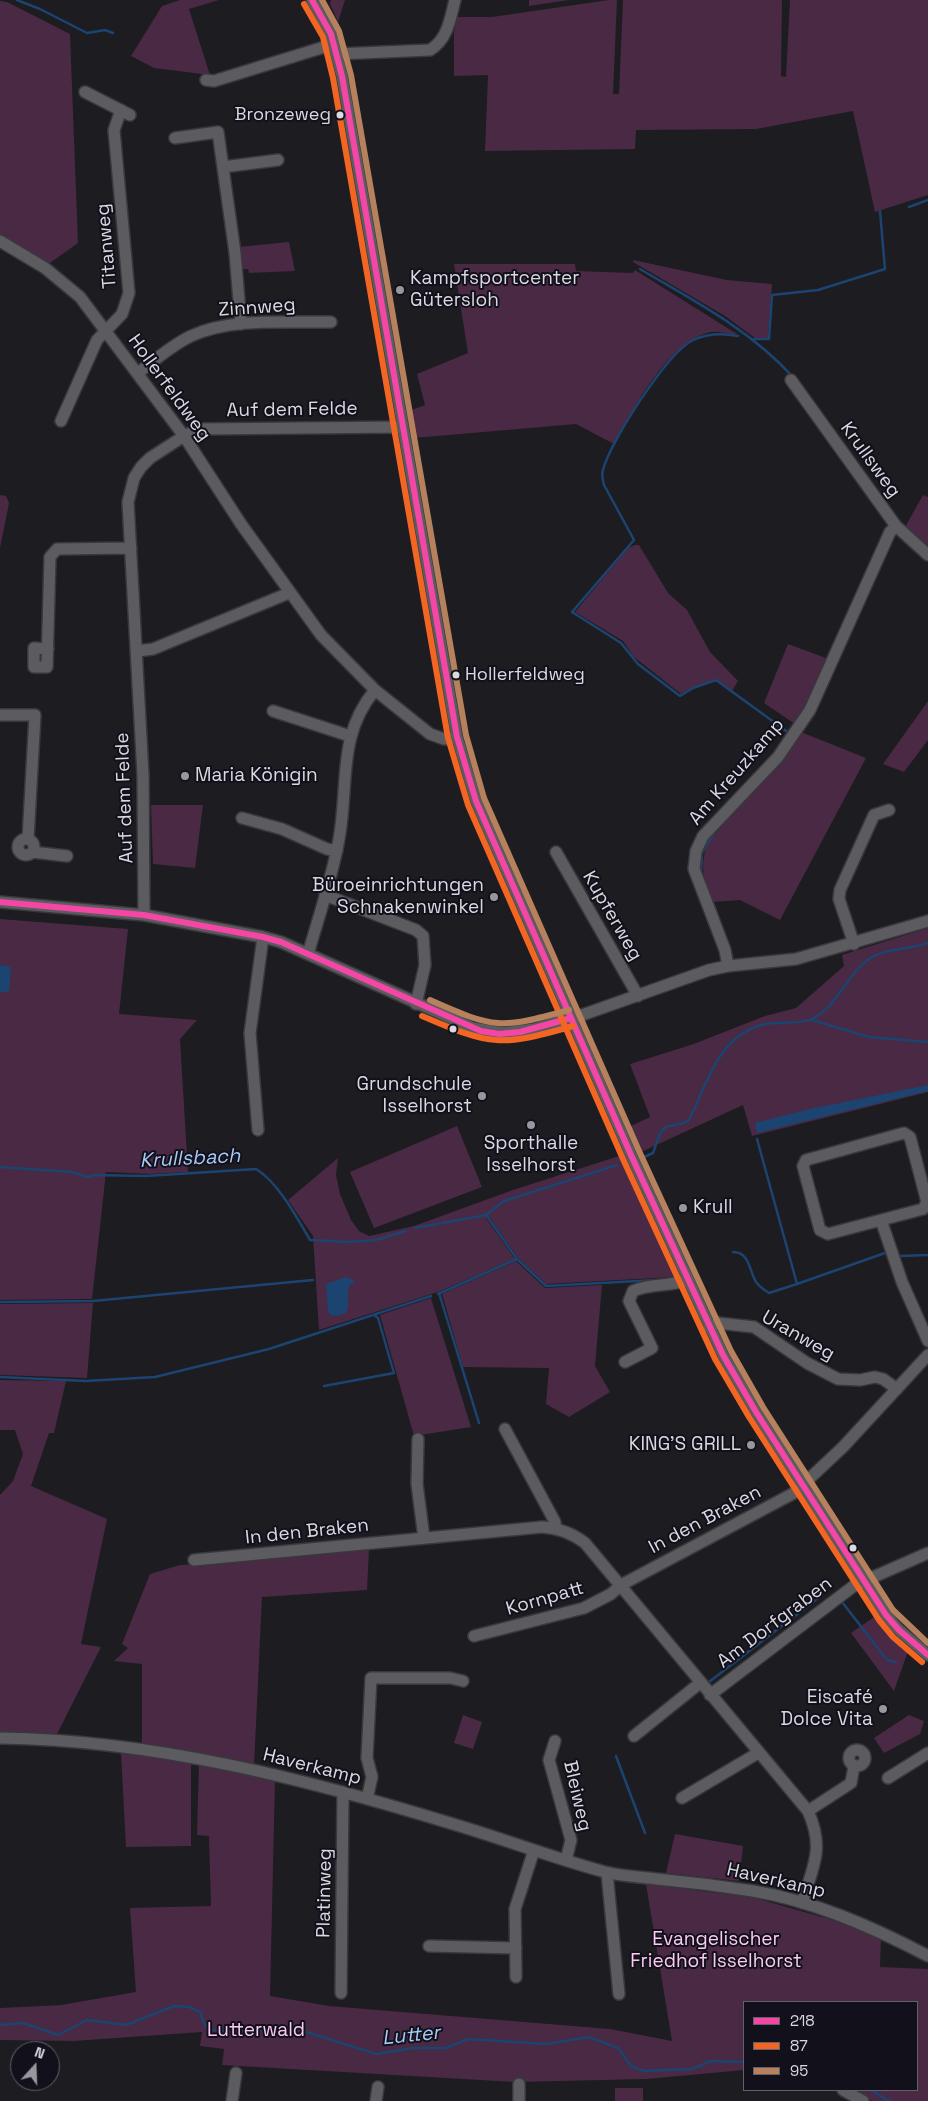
<!DOCTYPE html>
<html>
<head>
<meta charset="utf-8">
<style>
  body { margin:0 }
  #map { position:relative; width:928px; height:2101px; overflow:hidden; background:#1d1c21; font-family:"Space Grotesk",sans-serif }
  canvas { display:block }
  .legend { position:absolute; left:743px; top:2001px; width:175px; height:90px; box-sizing:border-box; background:#12101b; border:1px solid #62606a; margin:0; padding:6px 9px; list-style:none; font-size:15px; color:#dad9e0 }
  .legend li { display:flex; align-items:center; gap:10px; height:25px }
  .legend b { width:25px; border:1px solid #62606a }
  .north { position:absolute; left:10px; top:2041px; width:50px; height:50px; box-sizing:border-box; background:#12101b; border:1px solid #62606a; border-radius:50%; rotate:20deg; font-size:14px; font-weight:700; line-height:20px; text-align:center; color:#dad9e0 }
  .north::after { content:''; display:block; margin:auto; width:18px; height:22px; background:#98979d; clip-path:polygon(50% 0,100% 100%,50% 72%,0 100%) }
</style>
</head>
<body>
<div id="map">
<canvas width="928" height="2101"></canvas>
<ul class="legend">
<li><b style="height:6px;background:#f346a5"></b>218</li>
<li><b style="height:6px;background:#f26522"></b>87</li>
<li><b style="height:6px;background:#b6815c"></b>95</li>
</ul>
<div class="north">N</div>
</div>
<script>
const ctx = document.querySelector('canvas').getContext('2d');
ctx.lineJoin = 'round';
function paint(path, color) { ctx.fillStyle = color; ctx.fill(path, 'evenodd'); }
function trace(path, color, width, dash) { ctx.strokeStyle = color; ctx.lineWidth = width; ctx.lineCap = dash ? 'butt' : 'round'; ctx.setLineDash(dash || []); ctx.stroke(path); }
function drawText(font, color, halo, rows, align = 'center') {
  ctx.font = font + ' "Space Grotesk",sans-serif'; ctx.lineWidth = 4; ctx.setLineDash([]); ctx.textBaseline = 'middle'; ctx.strokeStyle = halo; ctx.fillStyle = color; for (const [text, x, y, turn = 0] of rows) {
    ctx.save(); ctx.translate(x, y); ctx.rotate((+turn || 0) * Math.PI / 180); ctx.textAlign = isNaN(turn) ? turn : align; if (halo) ctx.strokeText(text, 0, 0); ctx.fillText(text, 0, 0); ctx.restore();
  }
}
const green = new Path2D(`
  M180,0H219L189,9L210,75L154,68L131,56L162,6Z
  M331,0H345L338,22L330,4Z
  M529,0H569L529,6Z
  M609,0H617L613,94H619L623,0H782L781,76L786,77L790,0H928V195L875,212L853,111L756,129L636,130L635,149L485,151L488,75L454,76V32L457,17H492Z
  M0,1L7,2L70,34L78,243L47,265L0,237Z
  M289,242L295,271L249,273L248,269H240L239,247Z
  M633,260L727,280L772,284L768,338H755L725,316L633,262Z
  M454,264H575L576,271L633,273L635,270L737,334C730,335 720,331 711,332C669,340 633,409 614,444L576,424L414,438L409,411L425,405L417,374L468,353Z
  M0,495L6,496L9,503L0,548Z
  M923,495L928,497V551L904,529Z
  M635,545H639L668,593L687,610L710,652L738,681L732,691L716,679L693,687L681,694L634,657L623,641L575,612L628,548Z
  M788,644L826,658L805,707L795,724L764,703Z
  M928,701V740L904,772L883,764Z
  M801,732L866,758L780,920L740,900L712,902C703,879 699,863 709,840L777,765Z
  M151,805H203L195,868L153,864Z
  M0,919L128,929L119,1014L197,1020L180,1039L188,1172L150,1174L106,1172L92,1299L0,1300Z
  M928,928V1092L752,1136L743,1105L639,1153L629,1127L650,1117L630,1064L691,1045L765,1016L796,1008L844,966L842,955Z
  M457,1126L482,1187L374,1228L350,1172Z
  M619,1156L674,1277L546,1284L518,1258L489,1217L486,1218L515,1259L438,1292L319,1330L313,1236L288,1200L338,1158L336,1175L340,1194L351,1220L359,1231L369,1236L414,1226L513,1190Z
  M516,1261L545,1288L602,1285L595,1366L610,1392L569,1417L546,1404L549,1368L463,1367L442,1294Z
  M431,1298L471,1427L414,1436L380,1315Z
  M93,1303L87,1378L0,1375V1304Z
  M0,1380L66,1381L54,1433H49L31,1486L107,1519L81,1644L101,1647L57,1734L0,1732V1495L13,1481L23,1454L15,1430H0Z
  M369,1549L367,1590L262,1597L254,1766L142,1745V1664L114,1661L128,1648L122,1644L150,1574L180,1565L264,1560Z
  M877,1615L908,1651L894,1691L851,1633Z
  M463,1715L482,1722L473,1749L454,1743Z
  M909,1715L924,1721L920,1734L884,1753L874,1738Z
  M121,1753L191,1761V1846L126,1847Z
  M199,1763L275,1780L270,1996L329,2006L610,2029L672,2041L646,1884L755,1898L829,1919L881,1938L880,1967L928,1969V2101H872L852,2090H917V2002H744V2070L647,2079L515,2082L222,2065L224,2049L200,2046L202,2032L74,2041L0,2040V2008L61,2005L136,1992L130,1908L211,1906L209,1836L197,1835Z
  M675,1834L743,1846L739,1881L666,1873Z
  M615,2088H643V2101H615Z`);
const water = new Path2D(`
  M0,965L11,967L9,991L0,993Z
  M928,1085V1091L757,1133L755,1123L810,1109Z
  M346,1277L355,1281L349,1286C345,1302 356,1316 332,1316L328,1312L326,1284Z`);
const stream = new Path2D(`
  M17,0L40,9L87,33L105,30L113,33
  M909,207L928,200
  M640,269C694,301 749,329 792,376
  M738,336C723,333 708,333 693,340C667,353 610,442 603,470C601,475 603,480 604,485L634,540L572,612L621,643L638,664L680,696L693,688L716,680L789,733
  M754,339H769L772,295L818,290L885,269L880,211
  M701,874L702,853L714,833
  M812,1020L869,1037L928,1042
  M757,1139L797,1284L885,1253
  M642,1158L653,1153C657,1144 658,1129 669,1126C677,1124 682,1125 689,1120C707,1084 719,1033 766,1024C778,1022 802,1024 812,1019C837,1007 847,974 869,959C887,947 909,950 928,943
  M0,1167L71,1172L88,1177L93,1175L146,1176L256,1169C278,1182 297,1218 310,1240L349,1242L376,1240L406,1231
  M486,1215L517,1259L546,1286L656,1280
  M415,1228L486,1215L504,1201L617,1165
  M733,1252C748,1252 749,1267 754,1278C756,1284 764,1290 769,1293L797,1284
  M899,1256L928,1255
  M439,1293L479,1423
  M438,1294L517,1259
  M0,1302L93,1301L313,1280
  M0,1377L86,1381L155,1377L269,1349L431,1296
  M324,1386L394,1373L378,1318L374,1315
  M842,1602L887,1660L896,1662
  M709,1682L822,1595
  M616,1756L645,1833
  M0,2025L23,2023L58,2035L87,2020L126,2025L174,2006L189,2007L200,2012L205,2026L211,2030L246,2032L297,2029L376,2054L413,2048H446L468,2039L546,2044L589,2037L618,2048L631,2066L644,2071L692,2069L711,2061L744,2062
  M871,2090L889,2101`);
const minor = new Path2D(`
  M312,0L331,34L342,76L457,737L476,801L631,1155L723,1355L756,1412L886,1615L899,1630L928,1655
  M337,54L430,50C448,39 450,19 455,0
  M206,80L214,81L334,44
  M85,92L130,115
  M175,138L218,132L235,253L241,324
  M223,167L278,160
  M0,241L45,268L80,297L184,436L241,524L321,635L375,690L430,734L444,739L457,737
  M138,373C155,360 172,345 191,336C233,317 286,323 331,322
  M791,380L896,526L928,555
  M61,421L97,340L122,314L129,293L114,130L121,110
  M48,649L34,648V667H47L50,557L57,549L131,548
  M137,651L153,649L289,593
  M273,711L350,736
  M0,715H35L28,839
  M242,818L282,829L327,849L337,851
  M18 847a8 8 0 1 1 16 0a8 8 0 1 1-16 0Z
  M32,852L67,856
  M556,852L638,996
  M325,895L416,930L423,936L425,965L416,1004
  M0,902L144,915L263,937L281,942L473,1028L503,1033L534,1029L585,1014L709,970L728,966L796,959L928,921
  M144,915L143,775L128,502L134,478L141,467L150,458L184,436L200,429L403,427
  M854,944L839,899L840,890L874,815L889,810
  M308,954C319,916 332,878 339,839C349,785 337,735 375,690
  M728,966L725,950L694,869L696,851L703,836L778,757L810,710L890,532L896,526
  M258,1130L250,1033L263,937
  M904,1133L910,1137L927,1202L923,1209L828,1234L820,1230L803,1166L806,1160Z
  M881,1220L902,1282L928,1341
  M709,1327L718,1323L754,1327L807,1363L838,1379L860,1380L875,1377L883,1379L897,1389
  M625,1362L652,1348L629,1301L633,1291C651,1283 669,1287 687,1280
  M505,1429L555,1522V1528
  M418,1439L417,1484L424,1538
  M194,1560L542,1527C559,1528 572,1533 585,1543L808,1811C825,1849 813,1866 802,1903
  M474,1636L584,1608L611,1594L621,1585L794,1493L843,1447L928,1355
  M710,1695L855,1585L928,1553
  M634,1736L700,1683
  M0,1738C154,1740 306,1779 453,1824C504,1839 553,1858 605,1872C621,1876 640,1877 657,1879C689,1882 721,1886 753,1891C814,1901 873,1927 928,1956
  M555,1741L549,1760L571,1840L566,1860
  M849 1758a8 8 0 1 1 16 0a8 8 0 1 1-16 0Z
  M888,1778L928,1753
  M682,1798L758,1753
  M367,1799L372,1777L367,1758L371,1678H450L463,1681
  M808,1811L851,1783L854,1766
  M607,1873L619,1994
  M429,1946L516,1948
  M516,1977L515,1909L534,1850
  M341,1993L343,1792
  M843,2090L863,2101
  M232,2101L236,2073
  M376,2101L378,2087
  M519,2101V2084`);
const bus1 = new Path2D(`
  M312,0L331,34L342,76L457,737L476,801L631,1155L723,1355L756,1412L886,1615L899,1630L928,1655
  M0,902L144,915L263,937L281,942L481,1031L499,1034L520,1032L571,1018`);
const bus2 = new Path2D(`
  M304,4L323,37L333,78L448,738L468,805L623,1159L715,1359L749,1417L879,1620L893,1637L922,1662
  M422,1016C492,1046 500,1047 573,1026`);
const bus3 = new Path2D(`
  M322,0L339,31L351,75L466,735L484,798L639,1151L731,1351L763,1407L893,1610L928,1643
  M430,1000C495,1029 500,1029 569,1010`);
const markers = [
  [340,115,4.5,"#dad9e0"],
  [400,290,5,"#98979d"],
  [456,675,4.5,"#dad9e0"],
  [185,776,5,"#98979d"],
  [494,897,5,"#98979d"],
  [453,1029,4.5,"#dad9e0"],
  [482,1096,5,"#98979d"],
  [531,1125,5,"#98979d"],
  [683,1208,5,"#98979d"],
  [751,1445,5,"#98979d"],
  [853,1548,4.5,"#dad9e0"],
  [883,1709,5,"#98979d"]
];
const busNames = [
  ["Bronzeweg",331,115],
  ["Hollerfeldweg",465,675,"left"]
];
const streetNames = [
  ["Titanweg",107,246,-95],
  ["Zinnweg",257,308,-4],
  ["Hollerfeldweg",169,388,54],
  ["Auf dem Felde",292,410,-1],
  ["Krullsweg",870,460,54],
  ["Am Kreuzkamp",737,772,-49],
  ["Auf dem Felde",125,798,-92],
  ["Kupferweg",612,916,60],
  ["Uranweg",798,1336,30],
  ["In den Braken",705,1520,-28],
  ["In den Braken",307,1532,-6],
  ["Kornpatt",545,1599,-16],
  ["Am Dorfgraben",775,1623,-37],
  ["Haverkamp",312,1767,14],
  ["Bleiweg",577,1796,77],
  ["Haverkamp",776,1881,13],
  ["Platinweg",325,1893,-89]
];
const poiNames = [
  ["Kampfsportcenter",410,279,"left"],
  ["Gütersloh",410,301,"left"],
  ["Maria Königin",195,776,"left"],
  ["Büroeinrichtungen",484,886],
  ["Schnakenwinkel",484,908],
  ["Grundschule",472,1085],
  ["Isselhorst",472,1107],
  ["Sporthalle",531,1144,"center"],
  ["Isselhorst",531,1166,"center"],
  ["Krull",693,1208,"left"],
  ["KING'S GRILL",741,1445],
  ["Eiscafé",873,1698],
  ["Dolce Vita",873,1720]
];
const parkNames = [
  ["Evangelischer",716,1940],
  ["Friedhof Isselhorst",716,1962],
  ["Lutterwald",256,2031]
];
const waterNames = [
  ["Krullsbach",190,1159,-3],
  ["Lutter",411,2036,-6]
];
paint(green, '#492944');
paint(water, '#1c4471');
trace(stream, '#1c4471', 2.5);
trace(minor, '#39393d', 14);
trace(minor, '#5c5c60', 11);
trace(bus1, '#f346a5', 6);
trace(bus2, '#f26522', 6);
trace(bus3, '#b6815c', 6);
for (const [x, y, r, color] of markers) { const dot = new Path2D(); dot.arc(x, y, r, 0, 2 * Math.PI); ctx.fillStyle = color; ctx.fill(dot); trace(dot, '#12101b', 2); }
drawText('18px', '#dad9e0', '#12101b', busNames, 'right');
drawText('19px', '#dad9e0', '#12101b', streetNames);
drawText('19px', '#dad9e0', '#12101b', poiNames, 'right');
drawText('19px', '#fccaf1', '#12101b', parkNames);
drawText('italic 20px', '#a6cbf8', '#12101b', waterNames);
</script>
</body>
</html>
